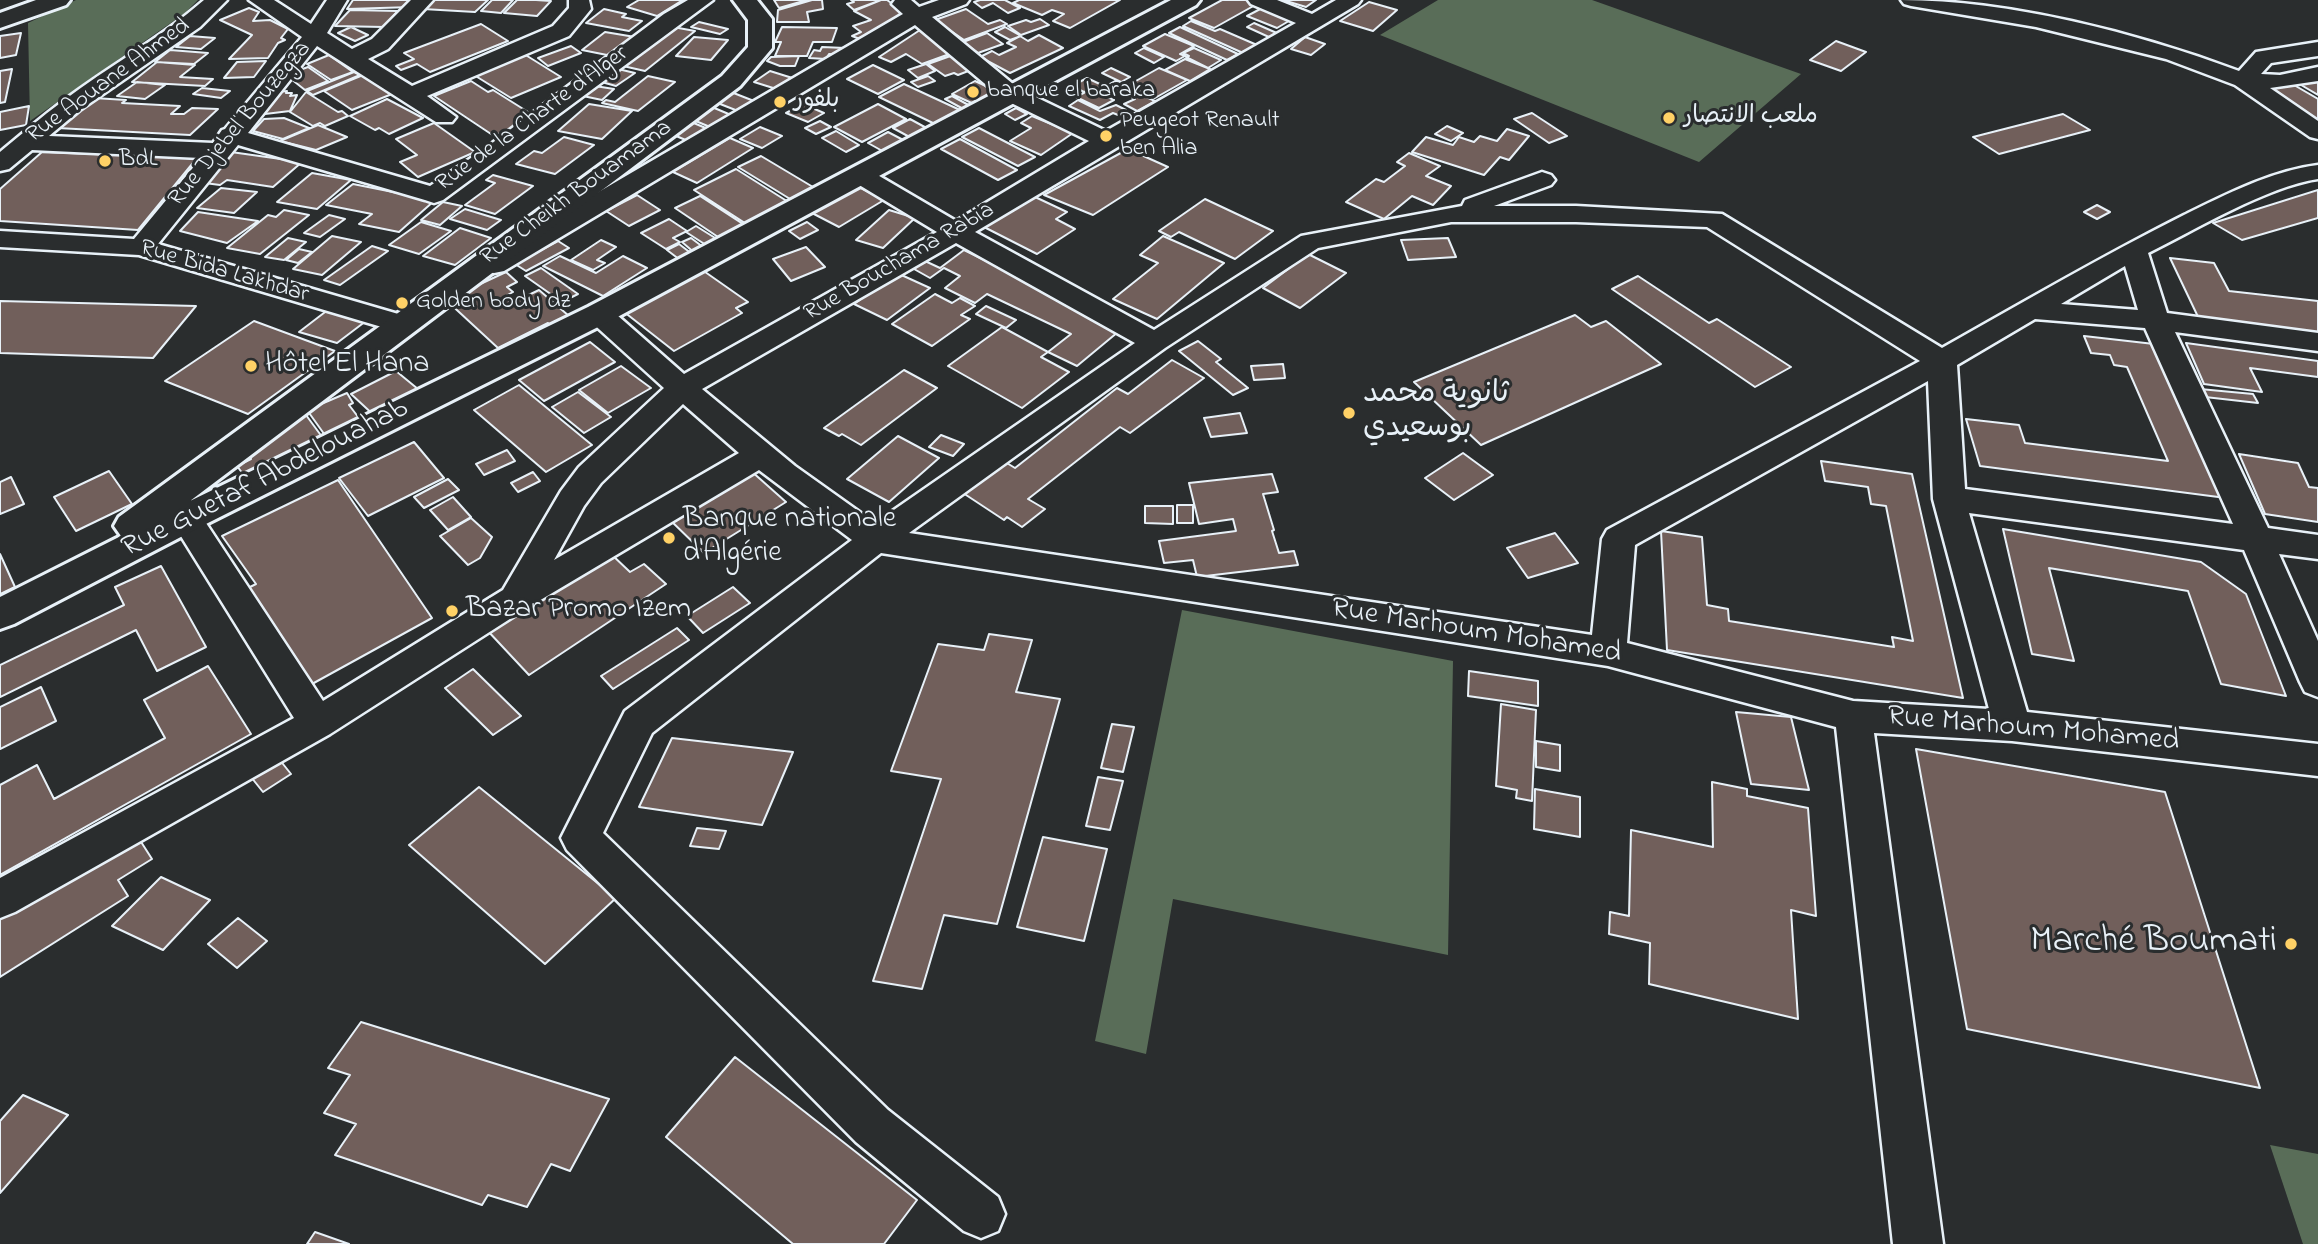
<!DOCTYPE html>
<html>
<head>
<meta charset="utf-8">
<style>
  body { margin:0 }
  canvas { display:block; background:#2a2d2e }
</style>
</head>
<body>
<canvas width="2318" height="1244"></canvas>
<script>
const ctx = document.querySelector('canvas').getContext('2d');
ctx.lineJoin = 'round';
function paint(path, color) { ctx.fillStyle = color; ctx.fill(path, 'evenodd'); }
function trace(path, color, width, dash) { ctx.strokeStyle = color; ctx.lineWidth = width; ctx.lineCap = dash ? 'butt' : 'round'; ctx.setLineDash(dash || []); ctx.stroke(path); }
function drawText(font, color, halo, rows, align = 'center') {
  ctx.font = font + ' "Indie Flower","Playpen Sans Arabic",sans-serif'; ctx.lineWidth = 6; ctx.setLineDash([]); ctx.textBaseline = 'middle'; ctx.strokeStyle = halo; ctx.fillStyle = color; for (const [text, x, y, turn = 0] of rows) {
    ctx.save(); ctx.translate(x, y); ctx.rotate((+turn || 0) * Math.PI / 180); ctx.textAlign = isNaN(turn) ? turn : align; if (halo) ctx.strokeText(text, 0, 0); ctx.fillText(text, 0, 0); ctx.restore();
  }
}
const green = new Path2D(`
  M76,0H198L185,13L30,121L28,23Z
  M1438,0H1592L1801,74L1699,162L1380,35Z
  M1182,610L1453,661L1448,955L1173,899L1146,1054L1095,1041Z
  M2270,1145L2318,1154V1244H2303Z`);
const building = new Path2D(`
  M353,0H418L413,7L347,9Z
  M433,0H488L475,12L423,9Z
  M492,0H513L501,13L481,11Z
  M517,0H536L551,1L537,16L504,13Z
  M639,0H683L657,16L627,7Z
  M774,0H807L779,8Z
  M812,0H822L823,9L807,12L809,22H777L778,10Z
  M851,0H881L854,10L847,4L854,2Z
  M881,0H887L908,15L865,41L852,36L861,32L853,26L871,20L854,11Z
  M980,0H1005L1020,8L1008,13L993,3L982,8L974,2Z
  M1019,0H1120L1070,28L1053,21L1064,14L1052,10L1042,15L1013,3Z
  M1222,0H1248L1257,4L1214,28L1189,18Z
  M1283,0H1316L1306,7Z
  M1369,2L1397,10L1373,31L1340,21Z
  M1264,7L1294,18L1277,28L1247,16Z
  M249,8L259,12L253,21L270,20L288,29L281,38L285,40L278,43L268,58L229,59L252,35L220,20Z
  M604,9L626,14L622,17L642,21L629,31L586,23Z
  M966,9L988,24L1000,20L1007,24L964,40L935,20Z
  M350,10L398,11L384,27L335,26Z
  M1040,19L1049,25L1021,35L1008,26L1026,20L1031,22Z
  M1191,21L1215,31L1220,29L1257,45L1243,53L1183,26Z
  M699,22L728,29L720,34L691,27Z
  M1254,23L1279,34L1271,38L1247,27Z
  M481,24L508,41L430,72L417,64L401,70L396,66L414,59L404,53Z
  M351,27L368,35L355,41L338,33Z
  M673,27L695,31L645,71L623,66Z
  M782,27L837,28L832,42H813L807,56H775L781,42H775Z
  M1005,27L1021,36L1010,40L995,32Z
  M1180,27L1238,54L1227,60L1169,33Z
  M920,30L955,52L922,64L906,54L891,62L879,57Z
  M605,32L635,37L612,56L582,50Z
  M21,33L16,55L0,58V36Z
  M987,33L1003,44L978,53L963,42Z
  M1165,34L1194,46L1180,54L1185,56L1176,61L1143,46Z
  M1039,35L1063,48L1010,73L980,57L992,51L999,55L1016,47L1007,43L1020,36L1028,41Z
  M190,36L215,38L201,49L176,47Z
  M694,37L728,40L711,60L676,56Z
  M1305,37L1325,44L1311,55L1291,49Z
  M1836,41L1866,52L1841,71L1810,60Z
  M571,46L581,53L548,66L538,58Z
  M822,47L845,48L841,55L829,54L826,59L809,58L814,50L820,51Z
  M1144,48L1164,57L1154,63L1135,53Z
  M1194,48L1221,60L1208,68L1186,57L1189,56L1183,53Z
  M170,50L208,53L194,64L155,62Z
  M524,54L561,77L511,98L474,75Z
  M956,54L976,68L958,75L954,73L945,76L928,64Z
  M329,55L353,72L331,80L307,64Z
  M799,56L795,66H780L767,61L771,57Z
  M1185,59L1210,69L1190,81L1165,70Z
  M266,61L254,77L224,78L237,62Z
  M157,62L195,65L180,77L213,79L205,86L132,82Z
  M926,64L935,71L918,78L908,70Z
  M873,65L904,80L878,94L847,79Z
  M308,67L328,81L305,90L286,75Z
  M1111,68L1130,77L1121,82L1102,73Z
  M1159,68L1187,80L1155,98L1127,86Z
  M12,69L5,102L0,103V71Z
  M618,69L635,73L616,86L598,81Z
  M770,71L802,81L786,92L754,82Z
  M354,72L360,75L313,95L307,91Z
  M363,75L392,94L352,110L324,91Z
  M648,76L675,82L638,111L602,103L606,100L615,102Z
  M928,76L935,81L918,87L911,82Z
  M1087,78L1104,86L1084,92L1072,86Z
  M2318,78V95L2296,82Z
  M471,81L488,92L493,90L536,117L494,136L434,96Z
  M975,81L999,92L976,105L952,94Z
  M1115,81L1125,86L1107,96L1097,91Z
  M137,82L165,85L145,99L117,96Z
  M904,84L960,110L935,124L879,97Z
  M2294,85L2318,99V121L2268,89Z
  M595,86L614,89L602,100L583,96Z
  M202,88L230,91L221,98L193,94Z
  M1091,89L1114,100L1099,108L1076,97Z
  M1131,90L1155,101L1137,111L1124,104L1135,99L1124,93Z
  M287,91L286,93H292L290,96L297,95L290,111L265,114L278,92Z
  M306,92L338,112L342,111L348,116L325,126L320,123L313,126L290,112Z
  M731,92L754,101L738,111L715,102Z
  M952,96L974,108L967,111L945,99Z
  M94,98L126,100L122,103L180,106L171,114H184L192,108L218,109L190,135L57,128Z
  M387,99L423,118L389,134L379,128L375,130L350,116Z
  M1078,100L1100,111L1116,105L1126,110L1118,115L1113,113L1100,120L1069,106Z
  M589,104L632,111L602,139L558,131Z
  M803,104L824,113L808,122L786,113Z
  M878,104L906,119L862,142L834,127Z
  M29,106L26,125L0,130V112Z
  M712,107L731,115L710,127L691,119Z
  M1016,108L1027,114L1015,120L1005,114Z
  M1532,113L1567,136L1549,143L1514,119Z
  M2063,114L2090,130L1999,154L1973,137Z
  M1032,116L1073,133L1041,155L1010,141L1031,128L1021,123Z
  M284,118L309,128L283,139L253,131L264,119Z
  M910,119L932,131L915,140L893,128Z
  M689,121L708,129L688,141L669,133Z
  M820,121L831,127L816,134L805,128Z
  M434,123L475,152L418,177L400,162L417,155L396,139Z
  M318,125L347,137L316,150L280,141Z
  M1447,126L1463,133L1451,141L1435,134Z
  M760,127L782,136L762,148L740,139Z
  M979,128L1004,141L1035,157L1018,166L962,137Z
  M1507,129L1529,136L1509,160L1500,157L1484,175L1412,152L1426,137L1453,145L1459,137L1474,142L1480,136L1497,141Z
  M836,131L859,145L846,152L822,138Z
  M888,132L907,142L886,153L868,143Z
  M564,137L594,145L555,174L516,164L534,151L542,153Z
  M730,138L753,148L697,183L673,172Z
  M960,139L1017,170L998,180L941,149Z
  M1128,149L1168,167L1093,215L1044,195Z
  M42,152L197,158L138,230L0,221V189Z
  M231,152L302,162L273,187L227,180L220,185L197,182Z
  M1409,153L1440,166L1426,176L1451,186L1433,205L1412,196L1384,219L1346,202L1376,179L1384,182L1405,166L1397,162Z
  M761,156L818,190L795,202L738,167Z
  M736,169L790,203L748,225L694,190Z
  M312,173L351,180L317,209L277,202Z
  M493,175L533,186L495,214L465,205L495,183L486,180Z
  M353,184L393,192L434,201L399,232L359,224L372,214L326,205Z
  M857,186L884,200L839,227L812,213Z
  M221,188L257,192L234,213L197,208Z
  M2318,190V218L2242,240L2213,223Z
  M637,195L660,210L629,226L606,211Z
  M700,196L746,226L721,239L675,208Z
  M1033,196L1067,212L1056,219L1075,229L1037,254L984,227Z
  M1205,199L1273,231L1235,259L1179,232L1171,237L1159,231Z
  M443,202L462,206L440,225L421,220Z
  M2097,205L2110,212L2097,219L2084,212Z
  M465,209L501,220L487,230L450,219Z
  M284,210L309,215L260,254L227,248L268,215L276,217Z
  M889,210L915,218L883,248L856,240Z
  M198,212L258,221L227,243L180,231Z
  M329,215L345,219L320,237L304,233Z
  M669,219L687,231L673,238L680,242L666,249L641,233Z
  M421,222L451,231L419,254L389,245Z
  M807,222L818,230L800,239L789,231Z
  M696,226L720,241L709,247L686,232Z
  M460,228L491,238L455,265L423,256Z
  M332,236L361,242L322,275L293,269Z
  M1163,236L1224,263L1157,319L1113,299L1158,263L1140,255Z
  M288,238L306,242L284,260L265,257Z
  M691,238L707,250L697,255L682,242Z
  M1448,238L1456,257L1408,260L1401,240Z
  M601,240L616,247L597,260L605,263L593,270L571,260Z
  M558,241L569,248L526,271L515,264Z
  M679,244L696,257L684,263L667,250Z
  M372,246L388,251L340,285L324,280Z
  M806,247L825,267L791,281L773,259Z
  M299,249L312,252L298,263L286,260Z
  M964,250L1005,270L1124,327L1077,366L1048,352L1071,334L987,294L975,303L945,288L960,276L944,268L930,278L914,269L925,261L940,268Z
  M1308,254L1346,273L1300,308L1263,288Z
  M560,256L596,273L623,256L647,268L603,296L543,266Z
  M2170,258L2214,263L2229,291L2318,301V335L2200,321Z
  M698,267L748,302L736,308L742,313L674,351L619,308Z
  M541,268L578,294L562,302L525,276Z
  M506,272L517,282L507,287L513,292L504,297L512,303L539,290L577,323L559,332L548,323L498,348L446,300Z
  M897,273L930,288L887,320L854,304Z
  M1638,276L1709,323L1717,319L1791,367L1755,387L1612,289Z
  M935,294L952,303L960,298L975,306L961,315L970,319L932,346L892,324Z
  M0,301L196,306L153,358L0,353Z
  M986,306L1016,320L1006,328L976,314Z
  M329,309L366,321L337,343L299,332Z
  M1575,315L1591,327L1606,321L1661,364L1481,445L1414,382Z
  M254,321L335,351L248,414L165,381Z
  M1002,327L1048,352L1041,357L1069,372L1022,408L948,366Z
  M2084,336L2154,344L2226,498L1980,466L1966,419L2019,425L2025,443L2168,461L2127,367L2114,365L2110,355L2091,353Z
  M1198,341L1221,359L1216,362L1248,388L1233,395L1179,351Z
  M590,342L615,362L544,401L519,380Z
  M2186,343L2318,361V377L2250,368L2262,392L2204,384Z
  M1172,360L1204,378L1130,433L1120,427L1028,499L1045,509L1022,527L1007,517L1004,520L960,491L1002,460L1015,468L1117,388L1128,394Z
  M1283,364L1285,378L1254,380L1251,366Z
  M621,366L651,388L608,413L579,390Z
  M904,370L937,388L861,445L842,434L839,436L824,428Z
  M396,371L424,394L378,419L351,394Z
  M519,385L592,445L546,472L474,410Z
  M2200,389L2253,394L2258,403L2205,397Z
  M578,392L611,417L584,433L552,407Z
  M347,393L353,403L349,405L362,422L327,438L307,410Z
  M1240,413L1247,433L1211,437L1204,418Z
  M306,415L328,445L249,482L237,466L251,459L248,452Z
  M941,435L964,444L953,456L929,447Z
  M898,436L939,458L889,502L847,479Z
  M414,442L444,478L368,516L339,478Z
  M507,450L515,461L484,475L476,464Z
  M1463,453L1493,475L1454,500L1425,478Z
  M2239,454L2298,463L2309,487L2318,488V522L2265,514Z
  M1821,461L1912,474L1963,698L1667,650L1661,531L1702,537L1707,605L1728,609L1729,621L1894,647L1892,637L1913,641L1886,506L1871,504L1868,487L1825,481Z
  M750,470L786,502L704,553L668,518Z
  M109,471L132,504L76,531L54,497Z
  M533,472L540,481L518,492L511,483Z
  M1272,474L1278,492L1263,494L1274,530L1272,531L1279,553L1294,551L1298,565L1197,577L1193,560L1164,563L1159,541L1236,531L1233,519L1199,524L1189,483Z
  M11,477L24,504L0,514V482Z
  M448,479L459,490L424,508L414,497Z
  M338,480L432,618L312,684L246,589L256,584L222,536Z
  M453,497L471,517L448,530L430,510Z
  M1177,505H1193V523H1177Z
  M1145,506H1173V524L1145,523Z
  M471,518L492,537L480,558L468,565L440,536Z
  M2003,529L2201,562L2246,594L2286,696L2221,684L2188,591L2049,568L2074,661L2032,654Z
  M1555,533L1578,563L1528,578L1507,548Z
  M610,553L630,572L644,564L666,584L529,675L486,629Z
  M0,554L15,587L0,594Z
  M161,566L206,647L157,671L136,630L0,697V665L124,605L115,587Z
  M733,587L750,603L703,633L687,616Z
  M677,628L689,640L613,689L601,676Z
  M989,634L1032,640L1016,692L1060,699L997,924L944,915L922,989L873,981L941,779L891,771L938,644L984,650Z
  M208,666L251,734L0,875V785L37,765L54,799L165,738L144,700Z
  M473,669L521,716L493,735L445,688Z
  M1469,671L1538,681V706L1468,696Z
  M41,687L56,721L0,749V707Z
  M1501,704L1536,710L1532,801L1516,798L1517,790L1496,786Z
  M1736,712L1791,717L1809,790L1751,784Z
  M1112,724L1134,727L1123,772L1101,768Z
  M672,738L793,752L762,825L639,807Z
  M1536,741L1560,745V771L1536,767Z
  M1916,749L2165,792L2260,1088L1967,1029Z
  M279,759L291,774L263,792L251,777Z
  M1098,777L1123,781L1110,830L1086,826Z
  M1712,782L1747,789V796L1808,808L1816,916L1791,910L1798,1019L1649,984L1650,943L1609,934L1610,912L1629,916L1631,830L1713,847Z
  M479,787L616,898L545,964L409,845Z
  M1535,789L1580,797V837L1534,829Z
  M697,828L726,831L719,849L690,846Z
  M136,834L152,859L118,880L128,896L0,977V918Z
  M1043,837L1107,849L1084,941L1017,927Z
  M161,877L210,900L163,950L112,926Z
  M238,918L267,941L237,968L208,944Z
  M361,1022L609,1099L570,1171L551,1164L527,1207L488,1195L482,1205L335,1155L356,1124L324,1113L350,1075L328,1068Z
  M735,1057L917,1200L884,1244H793L666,1137Z
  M23,1095L68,1115L0,1193V1121Z
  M315,1232L349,1244H307Z`);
const street = new Path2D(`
  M204,0H227L200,27L80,110L49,136L213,143L222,130L225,129L302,37L249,0H274L311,24L327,0H347L327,33L352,49L372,39L411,0H433L388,49L368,59L412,86L553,26L569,8V0H589L591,9L569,36L427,96L456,117L452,122H436L317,46L248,133L430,186L487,147L664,14L688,0H713L443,200L434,203L425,200L238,145L158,244L412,318L416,324L412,330L402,333L139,255L0,247V231L134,239L201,158L32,150L9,169L0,171V152C21,135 41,117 63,101C109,66 161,38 204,0Z
  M895,0H911L919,7L939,0H969L966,4L932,17L1019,89L1106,131L1296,23L1251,4L1248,0H1277L1312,14L1336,0H1361L1358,4L975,232L1154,330L1301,236L1462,206L1465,200L1542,172L1551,175L1555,180L1551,185L1494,206H1576L1722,214L1942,348C2022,303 2102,256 2184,215C2227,194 2271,171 2318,165V179C2268,186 2195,230 2148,253L2167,313L2318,333V351L2175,332L2268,528L2318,535V559L2279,554L2318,641V697L2305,692L2300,682L2244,550L1969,513L2027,712L2318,744V776L2012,741L1874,733L1943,1244H1893L1836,727L1608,666L881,553L652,733L603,833L888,1110L998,1197L1005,1214L998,1231L981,1238L964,1231L856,1142L567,850L561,838L625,711L852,540L759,470L527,608L330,734L15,912L0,918V878L294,718L156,496L161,488L172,485L183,488L323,701L503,590L561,491L579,467L664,388L589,320L585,314L589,308L599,305L609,308L684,374L937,232L851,180L848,175L851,170L860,168L869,170L956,221L1089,141L1003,99L915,25L504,271L494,273L484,271L481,265L484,259L903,14L892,4ZM1451,222H1576L1707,227L1920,361L1607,530L1602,539L1592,635L909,533L1165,348L1318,248ZM956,243L1135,343L875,523L795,466L702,389ZM2125,266L2138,310L2061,304ZM2035,319L2145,328L2233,524L1965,489L1957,365ZM1928,381L1933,499L1989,709L1853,701L1627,643L1635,545ZM683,404L739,453L554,560L584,506L601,483Z
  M1901,0C2009,0 2137,33 2239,71L2256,52L2318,42V56L2271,63L2261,74L2280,75L2318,67V81L2270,88L2318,121V139L2310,137L2235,85L2166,59L2036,27L1911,6L1904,4Z`);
const secondary = new Path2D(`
  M36,0H70L66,5L0,28V13Z
  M733,0H757L772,19V48L740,86L190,501L588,307L1171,0H1200L1196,5L610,321L200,527L14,624L0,629V597L121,536L114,526L119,517L722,76L748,47V20Z`);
const markers = [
  [973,92,7,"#ffd166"],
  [780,102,7,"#ffd166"],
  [1669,118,7,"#ffd166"],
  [1106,136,7,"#ffd166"],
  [105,161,7,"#ffd166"],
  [402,303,7,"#ffd166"],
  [251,366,7,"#ffd166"],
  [1349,413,7,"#ffd166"],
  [669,538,7,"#ffd166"],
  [452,611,7,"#ffd166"],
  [2291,944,7,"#ffd166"]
];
const farStreetnames = [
  ["Rue Aouane Ahmed",109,82,-36],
  ["Rue de la Charte d'Alger",533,120,-36],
  ["Rue Djebel Bouzegza",241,125,-50],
  ["Rue Cheikh Bouamama",577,194,-36],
  ["Rue Bouchama Rabia",900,263,-30],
  ["Rue Bida Lakhdar",224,273,16]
];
const farPoinames = [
  ["banque el baraka",987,92],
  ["بلفور",794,102],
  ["ملعب الانتصار",1683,118],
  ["Peugeot Renault",1120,122],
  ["ben Alia",1120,150],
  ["BdL",119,161],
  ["Golden body dz",416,303]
];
const poiNames = [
  ["Hôtel El Hana",265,366],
  ["ثانوية محمد",1363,396],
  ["بوسعيدي",1363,430],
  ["Banque nationale",683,521],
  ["d'Algérie",683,555],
  ["Bazar Promo Izem",466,611]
];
const streetNames = [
  ["Rue Guetaf Abdelouahab",266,480,-27],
  ["Rue Marhoum Mohamed",1476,633,9],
  ["Rue Marhoum Mohamed",2033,731,5]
];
const nearPoinames = [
  ["Marché Boumati",2277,944]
];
paint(green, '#596d58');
paint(building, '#715f5b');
trace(building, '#e8f1f8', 2);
trace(street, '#e8f1f8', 5);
trace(secondary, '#e8f1f8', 6);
paint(street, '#2a2d2e');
paint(secondary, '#2a2d2e');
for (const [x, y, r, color] of markers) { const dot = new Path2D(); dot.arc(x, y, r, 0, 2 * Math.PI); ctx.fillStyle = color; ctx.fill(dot); trace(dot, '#2a2d2e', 2.5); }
drawText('24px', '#e8f1f8', '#2a2d2e', farStreetnames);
drawText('24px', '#e8f1f8', '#2a2d2e', farPoinames, 'left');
drawText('30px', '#e8f1f8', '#2a2d2e', poiNames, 'left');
drawText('30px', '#e8f1f8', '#2a2d2e', streetNames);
drawText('37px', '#e8f1f8', '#2a2d2e', nearPoinames, 'right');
</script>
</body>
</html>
